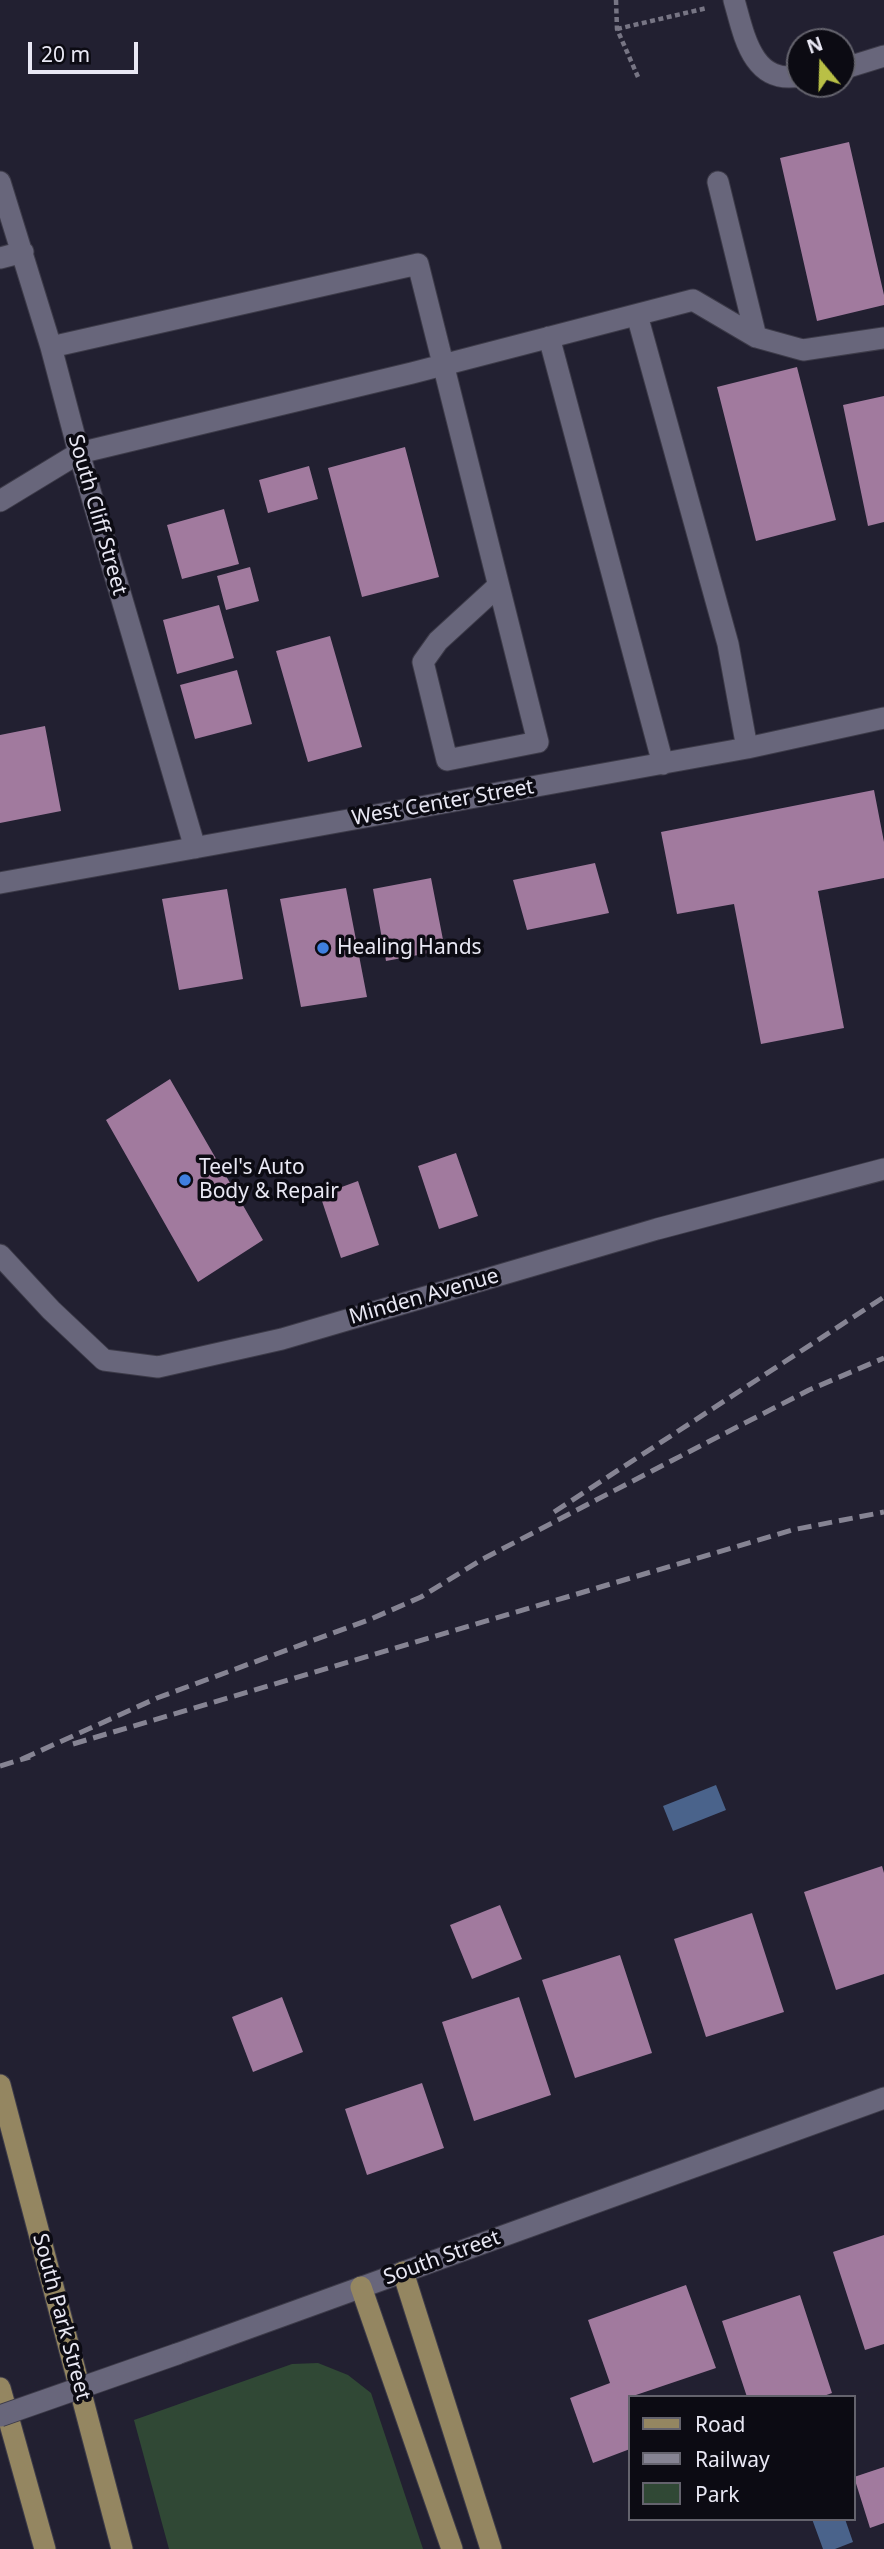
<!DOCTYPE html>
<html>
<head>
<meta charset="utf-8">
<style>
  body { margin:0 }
  #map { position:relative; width:884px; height:2549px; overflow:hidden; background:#222031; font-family:"Noto Sans",sans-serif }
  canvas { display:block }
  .legend { position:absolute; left:628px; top:2395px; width:228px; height:126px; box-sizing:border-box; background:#0c0b13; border:2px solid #64636d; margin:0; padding:9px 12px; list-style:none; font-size:21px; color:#e9e8f4 }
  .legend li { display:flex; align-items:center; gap:14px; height:35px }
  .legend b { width:35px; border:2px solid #64636d }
  .north { position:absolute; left:786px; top:28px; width:70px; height:70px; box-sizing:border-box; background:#0c0b13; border:2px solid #64636d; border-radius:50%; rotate:341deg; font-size:19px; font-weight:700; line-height:28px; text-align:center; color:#e9e8f4 }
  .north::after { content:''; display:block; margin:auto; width:24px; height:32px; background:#b9c046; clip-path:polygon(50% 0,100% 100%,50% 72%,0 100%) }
  .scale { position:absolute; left:28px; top:42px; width:110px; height:32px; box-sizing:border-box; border:4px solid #e9e8f4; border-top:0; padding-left:9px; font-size:21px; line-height:24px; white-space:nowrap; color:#e9e8f4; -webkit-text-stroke:5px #0c0b13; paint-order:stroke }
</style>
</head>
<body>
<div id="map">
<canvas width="884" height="2549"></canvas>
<ul class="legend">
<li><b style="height:9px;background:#948661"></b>Road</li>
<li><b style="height:9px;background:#868493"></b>Railway</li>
<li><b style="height:19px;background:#304835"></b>Park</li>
</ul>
<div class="north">N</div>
<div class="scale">20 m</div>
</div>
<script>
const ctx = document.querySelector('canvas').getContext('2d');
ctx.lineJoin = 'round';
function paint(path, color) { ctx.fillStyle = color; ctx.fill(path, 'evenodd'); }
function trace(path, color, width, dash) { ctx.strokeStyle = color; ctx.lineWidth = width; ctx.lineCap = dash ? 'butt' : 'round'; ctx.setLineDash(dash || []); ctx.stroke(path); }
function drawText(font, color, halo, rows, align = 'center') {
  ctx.font = font + ' "Noto Sans",sans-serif'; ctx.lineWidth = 7; ctx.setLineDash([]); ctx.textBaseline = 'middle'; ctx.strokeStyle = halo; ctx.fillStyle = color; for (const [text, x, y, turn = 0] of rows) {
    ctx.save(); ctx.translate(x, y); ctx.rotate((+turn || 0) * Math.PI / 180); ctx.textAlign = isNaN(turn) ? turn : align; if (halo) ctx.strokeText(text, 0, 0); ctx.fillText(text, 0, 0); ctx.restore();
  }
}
const green = new Path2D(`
  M318,2363L348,2375L371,2393L423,2549H169L134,2420L292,2364Z`);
const water = new Path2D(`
  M716,1785L726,1810L673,1831L663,1806Z
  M812,2519H845L853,2542L835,2549H823Z`);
const building = new Path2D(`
  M849,142L884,295V305L817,321L780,158Z
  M797,367L836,520L756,541L717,387Z
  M884,396V522L868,526L843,405Z
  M405,447L439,577L362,597L328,468Z
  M309,466L318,499L268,513L259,480Z
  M224,509L239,564L182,579L167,525Z
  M250,567L259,601L226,610L217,576Z
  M219,605L234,658L177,674L163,620Z
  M330,636L362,747L308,762L276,651Z
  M237,670L252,724L195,739L180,685Z
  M45,726L61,811L0,823V735Z
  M874,790L884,842V878L818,891L844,1028L761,1044L734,904L677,914L661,832Z
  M595,863L609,913L527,930L513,880Z
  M431,878L445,950L386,961L373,889Z
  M346,888L367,997L301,1007L280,899Z
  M227,889L243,979L179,990L162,899Z
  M170,1079L263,1240L198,1282L106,1120Z
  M456,1153L478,1216L439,1229L418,1166Z
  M358,1181L379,1245L341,1258L320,1195Z
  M882,1866L884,1873V1974L836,1990L804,1892Z
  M500,1905L522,1959L472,1979L450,1925Z
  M752,1913L784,2012L706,2037L674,1939Z
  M620,1955L652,2053L575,2078L542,1980Z
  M282,1997L303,2052L253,2072L232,2017Z
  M519,1997L551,2095L474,2121L442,2022Z
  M422,2083L444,2148L367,2175L345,2109Z
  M884,2235V2344L865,2350L833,2252Z
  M686,2285L716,2368L630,2397V2449L593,2463L570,2398L610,2383L588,2320Z
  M800,2295L832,2393L821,2397H747L722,2321Z
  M884,2467V2523L870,2528L854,2477Z`);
const path = new Path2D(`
  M616,0L617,29L638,77
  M617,29L707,8`);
const minor = new Path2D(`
  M734,0C744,35 752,85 800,76
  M842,69L884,56
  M0,182L51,347L79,453L195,848
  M718,182L756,337
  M0,258L23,252
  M637,315L728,644L747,748
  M549,337L663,764
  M51,347L418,264L538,742L447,760L423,662L438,641L498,586
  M0,501L79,453L412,373L693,300L756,337L803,350L884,338
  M0,883L747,748L884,718
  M0,1255L51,1310L104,1360L158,1367L282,1339L657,1229L884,1169
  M177,2354L884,2098`);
const major = new Path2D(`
  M0,2085L122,2549
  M403,2272L491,2549
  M361,2287L452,2549
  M0,2388L45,2549`);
const rail = new Path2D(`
  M554,1512L884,1297
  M73,1744L792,1530L884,1512
  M22,1759L157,1698L371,1619L421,1597L481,1560L673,1460L809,1390L884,1358
  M0,1766L30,1757`);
const minorBridge = new Path2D(`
  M0,2416L177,2354`);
const markers = [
  [323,948,7,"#3f7fe0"],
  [185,1180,7,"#3f7fe0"]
];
const streetNames = [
  ["South Cliff Street",97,515,74],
  ["West Center Street",443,803,-10],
  ["Minden Avenue",424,1297,-16],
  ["South Street",442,2258,-20],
  ["South Park Street",61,2317,75]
];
const poiNames = [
  ["Healing Hands",337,948],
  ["Teel's Auto",199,1168],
  ["Body & Repair",199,1192]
];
paint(green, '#304835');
paint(water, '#4a638b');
paint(building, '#a17a9e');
trace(minor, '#3d3b49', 23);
trace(major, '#3d3b49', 23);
trace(path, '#777584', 4.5, [5, 3.5]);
trace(minor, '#68667b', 21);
trace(major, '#948661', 21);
trace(rail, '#868493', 5, [14, 7]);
trace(minorBridge, '#3d3b49', 23, []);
trace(minorBridge, '#68667b', 21);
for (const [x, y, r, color] of markers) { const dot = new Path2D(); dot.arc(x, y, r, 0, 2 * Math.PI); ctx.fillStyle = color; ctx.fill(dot); trace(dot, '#0c0b13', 2.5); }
drawText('21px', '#e9e8f4', '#0c0b13', streetNames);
drawText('21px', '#e9e8f4', '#0c0b13', poiNames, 'left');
</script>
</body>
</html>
